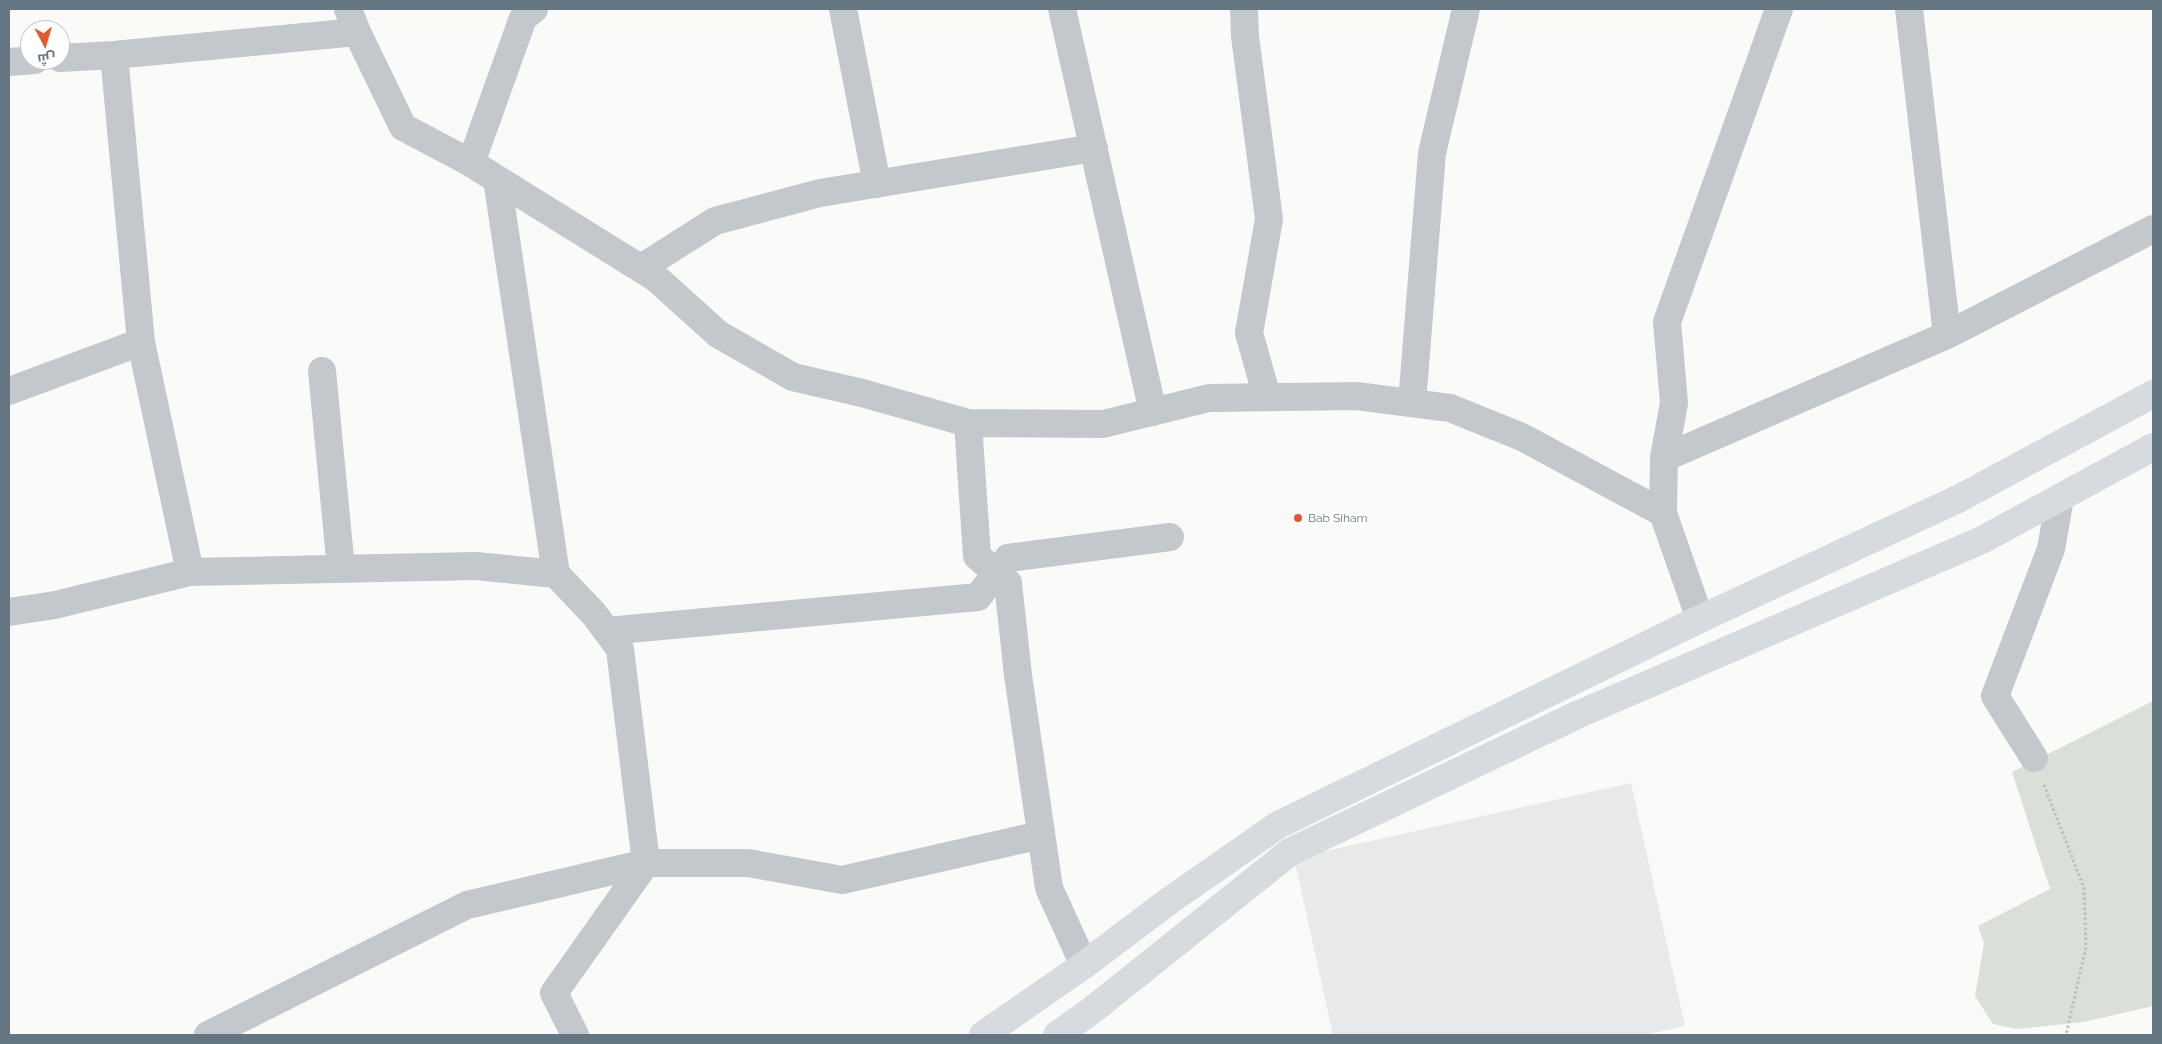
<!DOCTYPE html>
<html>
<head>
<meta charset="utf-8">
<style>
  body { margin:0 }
  #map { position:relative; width:2162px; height:1044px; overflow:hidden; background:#fafaf8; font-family:Raleway,Cairo,sans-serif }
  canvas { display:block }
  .frame { position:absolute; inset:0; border:10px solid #657683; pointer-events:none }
  .north { position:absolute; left:20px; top:20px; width:50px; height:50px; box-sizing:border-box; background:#fff; border:1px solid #c1c8cd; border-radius:50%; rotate:174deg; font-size:14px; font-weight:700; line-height:20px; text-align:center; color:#657683 }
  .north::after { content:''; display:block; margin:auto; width:18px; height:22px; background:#e4572e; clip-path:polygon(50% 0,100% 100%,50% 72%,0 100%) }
</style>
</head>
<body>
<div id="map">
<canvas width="2162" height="1044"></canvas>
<div class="frame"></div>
<div class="north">ش</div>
</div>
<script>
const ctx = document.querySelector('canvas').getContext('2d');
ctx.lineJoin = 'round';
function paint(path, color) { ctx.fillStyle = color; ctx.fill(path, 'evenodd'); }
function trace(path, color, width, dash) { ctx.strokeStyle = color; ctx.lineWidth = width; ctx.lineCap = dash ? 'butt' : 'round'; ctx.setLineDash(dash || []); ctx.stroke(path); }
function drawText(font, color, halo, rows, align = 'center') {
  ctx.font = font + ' Raleway,sans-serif'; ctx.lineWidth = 5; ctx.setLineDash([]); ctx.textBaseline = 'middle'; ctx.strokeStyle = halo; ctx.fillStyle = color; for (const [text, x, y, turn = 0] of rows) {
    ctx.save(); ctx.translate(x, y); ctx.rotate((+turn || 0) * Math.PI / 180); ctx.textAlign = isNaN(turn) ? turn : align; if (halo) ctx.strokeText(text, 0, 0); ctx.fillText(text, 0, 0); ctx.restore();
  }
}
const built = new Path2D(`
  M1631,783L1685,1026L1644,1035H1333L1294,858Z`);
const green = new Path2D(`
  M2153,701V1006L2084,1022L2016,1029L1993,1024L1975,996L1984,943L1978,926L2050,889L2012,772Z`);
const path = new Path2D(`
  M2044,785L2084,888L2086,947L2066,1035`);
const minor = new Path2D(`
  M348,9L357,32L403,127L471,163L656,278L718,334L793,377L862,393L968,423L1103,424L1209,398L1356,396L1450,408L1522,437L1663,513
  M843,9L877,184
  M1062,9L1153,412
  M1244,9L1245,36L1269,219L1249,333L1267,397
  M1909,9L1947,335
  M114,55L141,342L190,572
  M60,58L114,55L357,32
  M9,62L35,60
  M471,163L523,18L534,9
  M497,179L556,574
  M641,268L715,221L820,193L1094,148
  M322,371L341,569
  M9,391L141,342
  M1412,403L1432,153L1466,9
  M968,423L977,556L1008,583L1018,675L1049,888L1084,965
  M1664,458L1947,335L2153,229
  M9,612L55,605L190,572L476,566L556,574L594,614L620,649L646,863L554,993L575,1035
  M1700,619L1663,513L1664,458L1674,403L1667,322L1779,9
  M607,631L978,597L1008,558L1170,537
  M2034,758L1995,696L2051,549L2060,498
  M208,1035L467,905L646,863H748L842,880L1041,835`);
const primary = new Path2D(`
  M983,1035L1084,965L1169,901L1278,825L1700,619L1958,499L2153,394
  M1057,1035L1091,1011L1290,852L1577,715L1982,540L2153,447`);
const markers = [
  [1298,518,5,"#e4572e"]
];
const poiNames = [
  ["Bab Siham",1308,518]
];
paint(built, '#e8e9e9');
paint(green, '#dadfd7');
trace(path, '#bbbfc2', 3, [2.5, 2.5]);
trace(minor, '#c3c8cc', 28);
trace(primary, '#d6dbdf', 28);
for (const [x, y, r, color] of markers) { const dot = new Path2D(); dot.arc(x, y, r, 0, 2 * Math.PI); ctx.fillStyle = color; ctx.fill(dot); trace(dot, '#fff', 2); }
drawText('12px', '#657683', '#fff', poiNames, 'left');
</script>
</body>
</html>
